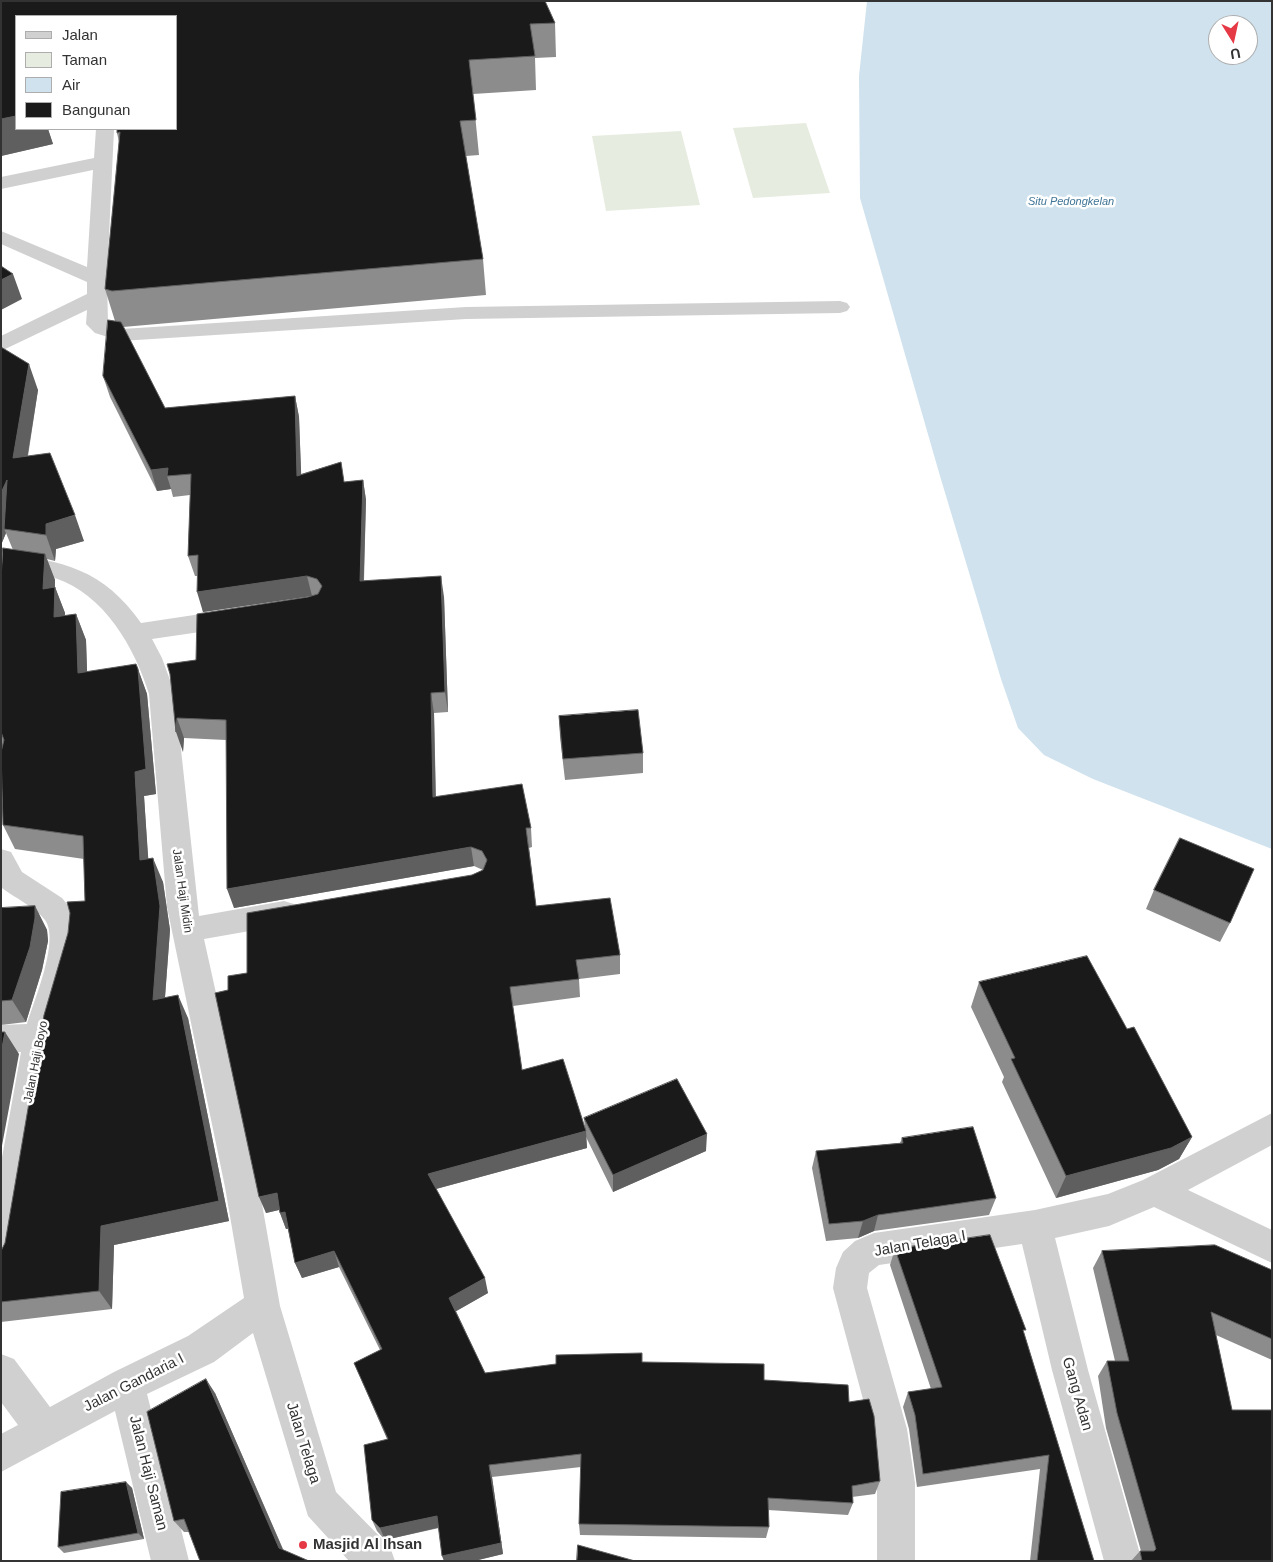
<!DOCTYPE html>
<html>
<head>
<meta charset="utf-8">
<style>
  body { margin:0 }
  #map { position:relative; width:1273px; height:1562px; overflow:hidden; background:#fff; font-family:Arial,sans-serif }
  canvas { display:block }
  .frame { position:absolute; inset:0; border:2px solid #333; pointer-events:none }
  .legend { position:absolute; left:15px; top:15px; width:162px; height:115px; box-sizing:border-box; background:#fff; border:1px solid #adadad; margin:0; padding:6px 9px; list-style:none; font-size:15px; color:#333 }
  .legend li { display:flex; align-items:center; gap:10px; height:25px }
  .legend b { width:25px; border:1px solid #adadad }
  .north { position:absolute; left:1208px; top:15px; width:50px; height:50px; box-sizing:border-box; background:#fff; border:1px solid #adadad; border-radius:50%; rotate:170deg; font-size:14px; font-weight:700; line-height:20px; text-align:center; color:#333 }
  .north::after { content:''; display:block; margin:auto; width:18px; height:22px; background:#e63946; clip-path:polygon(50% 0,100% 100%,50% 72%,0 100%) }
</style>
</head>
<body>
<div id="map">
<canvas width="1273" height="1562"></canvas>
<div class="frame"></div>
<ul class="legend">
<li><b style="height:6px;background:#d0d0d0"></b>Jalan</li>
<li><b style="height:14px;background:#e6ecdf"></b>Taman</li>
<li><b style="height:14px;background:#cfe2ee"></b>Air</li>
<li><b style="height:14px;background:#1a1a1a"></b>Bangunan</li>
</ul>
<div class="north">U</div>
</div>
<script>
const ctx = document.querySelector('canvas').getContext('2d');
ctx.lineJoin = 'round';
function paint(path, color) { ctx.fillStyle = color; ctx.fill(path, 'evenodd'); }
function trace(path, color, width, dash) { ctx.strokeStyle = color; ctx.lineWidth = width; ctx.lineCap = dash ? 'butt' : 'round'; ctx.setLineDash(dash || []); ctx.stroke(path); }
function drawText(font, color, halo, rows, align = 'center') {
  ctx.font = font + ' Arial,sans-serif'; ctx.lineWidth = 5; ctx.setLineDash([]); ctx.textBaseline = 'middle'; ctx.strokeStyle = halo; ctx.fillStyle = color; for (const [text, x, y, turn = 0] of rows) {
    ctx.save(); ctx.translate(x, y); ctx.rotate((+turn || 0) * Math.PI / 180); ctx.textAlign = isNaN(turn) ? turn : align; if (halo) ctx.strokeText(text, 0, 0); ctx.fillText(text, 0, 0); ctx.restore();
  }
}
const green = new Path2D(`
  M806,123L830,193L753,198L733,128Z
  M681,131L700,205L606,211L592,136Z`);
const water = new Path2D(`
  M867,1H1272V849L1093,779L1044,755L1018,728L1001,679L940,476L860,198L859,76ZM1218,25H1248V55H1218Z`);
const minor = new Path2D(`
  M96,129H114L107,279L108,323L122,329L466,307L840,301L847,303L850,307L847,311L840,313L466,319L121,341L95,333L86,324L87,310L1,351V336L87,294V282L1,244V231L87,267L93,170L1,189V177L94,158Z
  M1,555C62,559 104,570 141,623L234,609L243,612L247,618L243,624L234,627L152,639L162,658L175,694L199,916L284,901L294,904L299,913L294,922L284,925L204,939L259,1187L280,1306L336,1492L390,1547L395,1561H349L308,1516L253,1333L214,1362L147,1394L189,1561H151L115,1411L1,1472V1434L18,1425L1,1402V1354L14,1359L50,1407L114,1372L188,1336L244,1298L225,1187L167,907L149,694C135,648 104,594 55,578C38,572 19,573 1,571Z
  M1,849L11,852L22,872L62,898L71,909L80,936L78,956L55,1037L18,1262L13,1274L1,1278V1163L21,1052L1,1053V1025L27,1024C34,1001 60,940 45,920C35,907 15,898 2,888Z
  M1272,1113V1145L1188,1190L1272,1230V1263L1154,1207L1109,1226L1055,1238L1088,1370L1142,1561H1104L1052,1370L1022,1244L879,1265L869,1273L867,1288L907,1429L915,1483V1561H877V1483L871,1429L833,1288L836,1268L843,1252L855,1241L874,1233L1035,1210L1108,1194L1143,1180Z`);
const wall = new Path2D(`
  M1,1L555,23L556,57L535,58L536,90L473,94L479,155L466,156L483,259L486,295L123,327L165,408L295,396L299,417L301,474L341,462L344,482L363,480L366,500L364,581L444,597L448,712L434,713L436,797L531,828L532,847L529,848L536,906L620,955V974L579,979L580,997L513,1006L522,1070L585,1129L584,1118L706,1151L613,1192L586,1137L587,1148L436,1189L488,1293L456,1311L485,1373L642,1362L764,1380L849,1402L880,1481L875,1494L852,1497L853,1503L848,1515L768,1510L769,1527L766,1538L580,1535L579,1524L581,1467L492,1477L503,1554L474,1561H444L439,1528L385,1540L377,1531L372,1520L387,1439L354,1363L380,1350L339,1267L302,1278L295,1263L288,1229H286L279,1210L266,1213L228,990L247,973L483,870L474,866L234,908L226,740L184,738L183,752L170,674L311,596L203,612L197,576H195L188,556L190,495L173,497L171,489L157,491L110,397L103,376L115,321L105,289L119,142L117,133L176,16H16V129H48L53,144L1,156Z
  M1,347L38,390L28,456L84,541L56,549L55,561L47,559L55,580V587L65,613V616L76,614L86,640L87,672L136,664L147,694L156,794L144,796L148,859L163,882L170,930L165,998L188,1018L229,1221L114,1245L112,1309L1,1322V1251L5,1243L85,901L84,859L15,849L3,825L2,747L1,745V581L13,550L6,533L1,545Z
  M559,716L643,753V773L565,780L560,737Z
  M1154,890L1230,923L1220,942L1146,909Z
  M35,906L47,930L48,941L42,970L26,1022L1,1025V908Z
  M979,982L1127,1029L1192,1137L1179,1159L1158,1170L1056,1198L1002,1082L1004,1077L971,1007Z
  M902,1138L996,1198L989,1215L874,1231L858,1238L826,1241L812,1168L816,1151L900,1143Z
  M895,1249L1024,1333L1094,1561H1030L1040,1469L917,1487L909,1429L903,1407L908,1392L931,1389L890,1265Z
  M1102,1251L1272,1270V1360L1216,1335L1232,1410L1272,1561H1131L1140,1551H1141L1106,1428L1098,1376L1107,1361H1115L1093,1268Z
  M215,1393L283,1549L189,1532H184L174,1521Z
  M126,1482L132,1488L144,1539L64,1553L58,1547Z`);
const shadedWall = new Path2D(`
  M16,116V129H48L53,144L1,156V119Z
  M13,274L22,299L1,310V280Z
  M29,364L38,390L23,484L13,458Z
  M295,396L299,417L302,496L297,476Z
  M168,468L167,476L171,489L157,491L151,470Z
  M7,480L4,529L6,533L1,545V493Z
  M363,480L366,500L363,602L360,581Z
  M75,515L84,541L56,549L55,561L46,535V524Z
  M45,554L55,580L54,614L43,589Z
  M307,576L312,596L203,612L197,592Z
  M441,576L444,597L448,712L445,692Z
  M55,587L65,613L64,643L54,617Z
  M76,614L86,640L88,698L78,673Z
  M138,669L147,694L156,794L144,796L150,884L140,860L135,772Z
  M431,693L434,713L436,817L433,797Z
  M177,718L184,738L183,752L176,732Z
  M471,847L474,866L234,908L227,889Z
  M153,858L163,882L170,930L163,1023L153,1000Z
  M35,906L47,930L48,941L42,970L26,1022L12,1000Z
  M178,995L188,1018L229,1221L114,1245L112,1309L99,1291L101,1226Z
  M5,1032L19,1054L1,1151V1053Z
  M586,1131L587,1148L432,1190L428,1174Z
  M707,1134L706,1151L613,1192V1175Z
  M1192,1137L1179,1159L1158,1170L1056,1198L1066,1176Z
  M277,1193L283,1209L266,1213L259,1197Z
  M285,1212L291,1228L286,1229L280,1213Z
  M878,1215L874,1231L858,1238L863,1221Z
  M334,1251L339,1267L302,1278L295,1263Z
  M485,1278L488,1293L453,1313L449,1298Z
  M206,1379L215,1393L287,1559L279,1548Z
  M489,1465L492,1477L503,1554L474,1561H444L442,1556Z
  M126,1482L132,1488L144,1539L138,1533Z
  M437,1516L441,1527L385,1540L380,1528Z`);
const building = new Path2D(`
  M1,1H545L555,23L530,24L535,56L469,60L476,120L460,121L483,259L112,291L105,289L120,132L117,133V129H176V16H16V116L1,119Z
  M1,266L13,274L1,280Z
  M108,320L121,322L165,408L295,396L297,476L341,462L344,482L363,480L360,581L441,576L445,692L431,693L433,797L522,784L531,828H526L536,906L610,898L620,955L576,960L579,979L510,987L522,1070L563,1059L586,1131L428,1174L485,1278L449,1298L485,1373L556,1364V1355L642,1353V1362L764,1364V1380L848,1385L849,1402L869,1399L874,1416L880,1481L852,1486L853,1503L768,1498L769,1527L579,1524L581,1454L489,1465L501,1543L442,1556L437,1516L380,1528L372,1520L364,1445L388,1439L354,1363L382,1349L334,1251L295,1263L285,1212L280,1213L277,1193L259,1197L215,993L228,990V976L247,973V913L472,875L483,870L487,860L482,851L471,847L227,889L226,720L177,718L176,732L170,674L167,664L196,660L197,614L308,597L318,594L322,586L317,579L307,576L197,592L198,555L188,556L191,474L167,476L168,468L151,470L103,376Z
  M1,347L29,364L13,458L50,453L75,515L46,524V535L4,529L7,480L1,493Z
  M3,548L45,554L43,589L55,587L54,617L76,614L78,673L136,664L138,669L146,769L135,772L140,860L153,858L160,906L153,1000L178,995L219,1201L101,1226L99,1291L1,1302V1251L5,1243L44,1015L68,933L70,913L67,902L85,901L83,836L3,825L1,752L4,740L1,732V581Z
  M638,710L643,753L563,759L559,716Z
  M1180,838L1254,869L1230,923L1154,890Z
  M35,906V918L30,947L12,1000L1,1001V908Z
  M1087,956L1127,1029L1134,1027L1192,1137L1171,1148L1066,1176L1011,1059L1015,1058L979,982Z
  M1,1032H5L1,1053Z
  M677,1079L707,1134L613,1175L584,1118Z
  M973,1127L996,1198L878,1215L863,1221L829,1224L816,1151L903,1143L902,1138Z
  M990,1235L1026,1330H1023L1094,1561H1037L1049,1455L923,1474L915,1415L908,1392L942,1387L895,1249Z
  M1215,1245L1272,1270V1339L1211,1312L1232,1410H1272V1561H1142L1140,1551H1154L1156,1549L1117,1413L1107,1361H1129L1102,1251Z
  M206,1379L279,1548L309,1561H200L184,1519L174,1521L147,1412Z
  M126,1482L138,1533L58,1547L61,1492Z
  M578,1545L635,1561H577Z`);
const markers = [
  [303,1545,5,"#e63946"]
];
const farWaternames = [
  ["Situ Pedongkelan",1071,202]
];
const streetNames = [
  ["Jalan Haji Midin",182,891,82],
  ["Jalan Haji Boyo",36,1062,-79]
];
const nearStreetnames = [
  ["Jalan Telaga I",920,1244,-10],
  ["Jalan Gandaria I",134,1383,-27],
  ["Gang Adan",1077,1394,74],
  ["Jalan Telaga",303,1443,73],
  ["Jalan Haji Saman",148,1473,76]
];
const nearPoinames = [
  ["Masjid Al Ihsan",313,1545]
];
paint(green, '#e6ecdf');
paint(water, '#cfe2ee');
paint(minor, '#d0d0d0');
paint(wall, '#8c8c8c');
paint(shadedWall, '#5f5f5f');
paint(building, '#1a1a1a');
trace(building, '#5f5f5f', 1);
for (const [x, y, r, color] of markers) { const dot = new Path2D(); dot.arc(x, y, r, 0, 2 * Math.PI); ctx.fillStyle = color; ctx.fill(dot); trace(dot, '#fff', 2); }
drawText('italic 11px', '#3f7597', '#fff', farWaternames);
drawText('12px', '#333', '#fff', streetNames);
drawText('15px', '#333', '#fff', nearStreetnames);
drawText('bold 15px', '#333', '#fff', nearPoinames, 'left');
</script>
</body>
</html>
